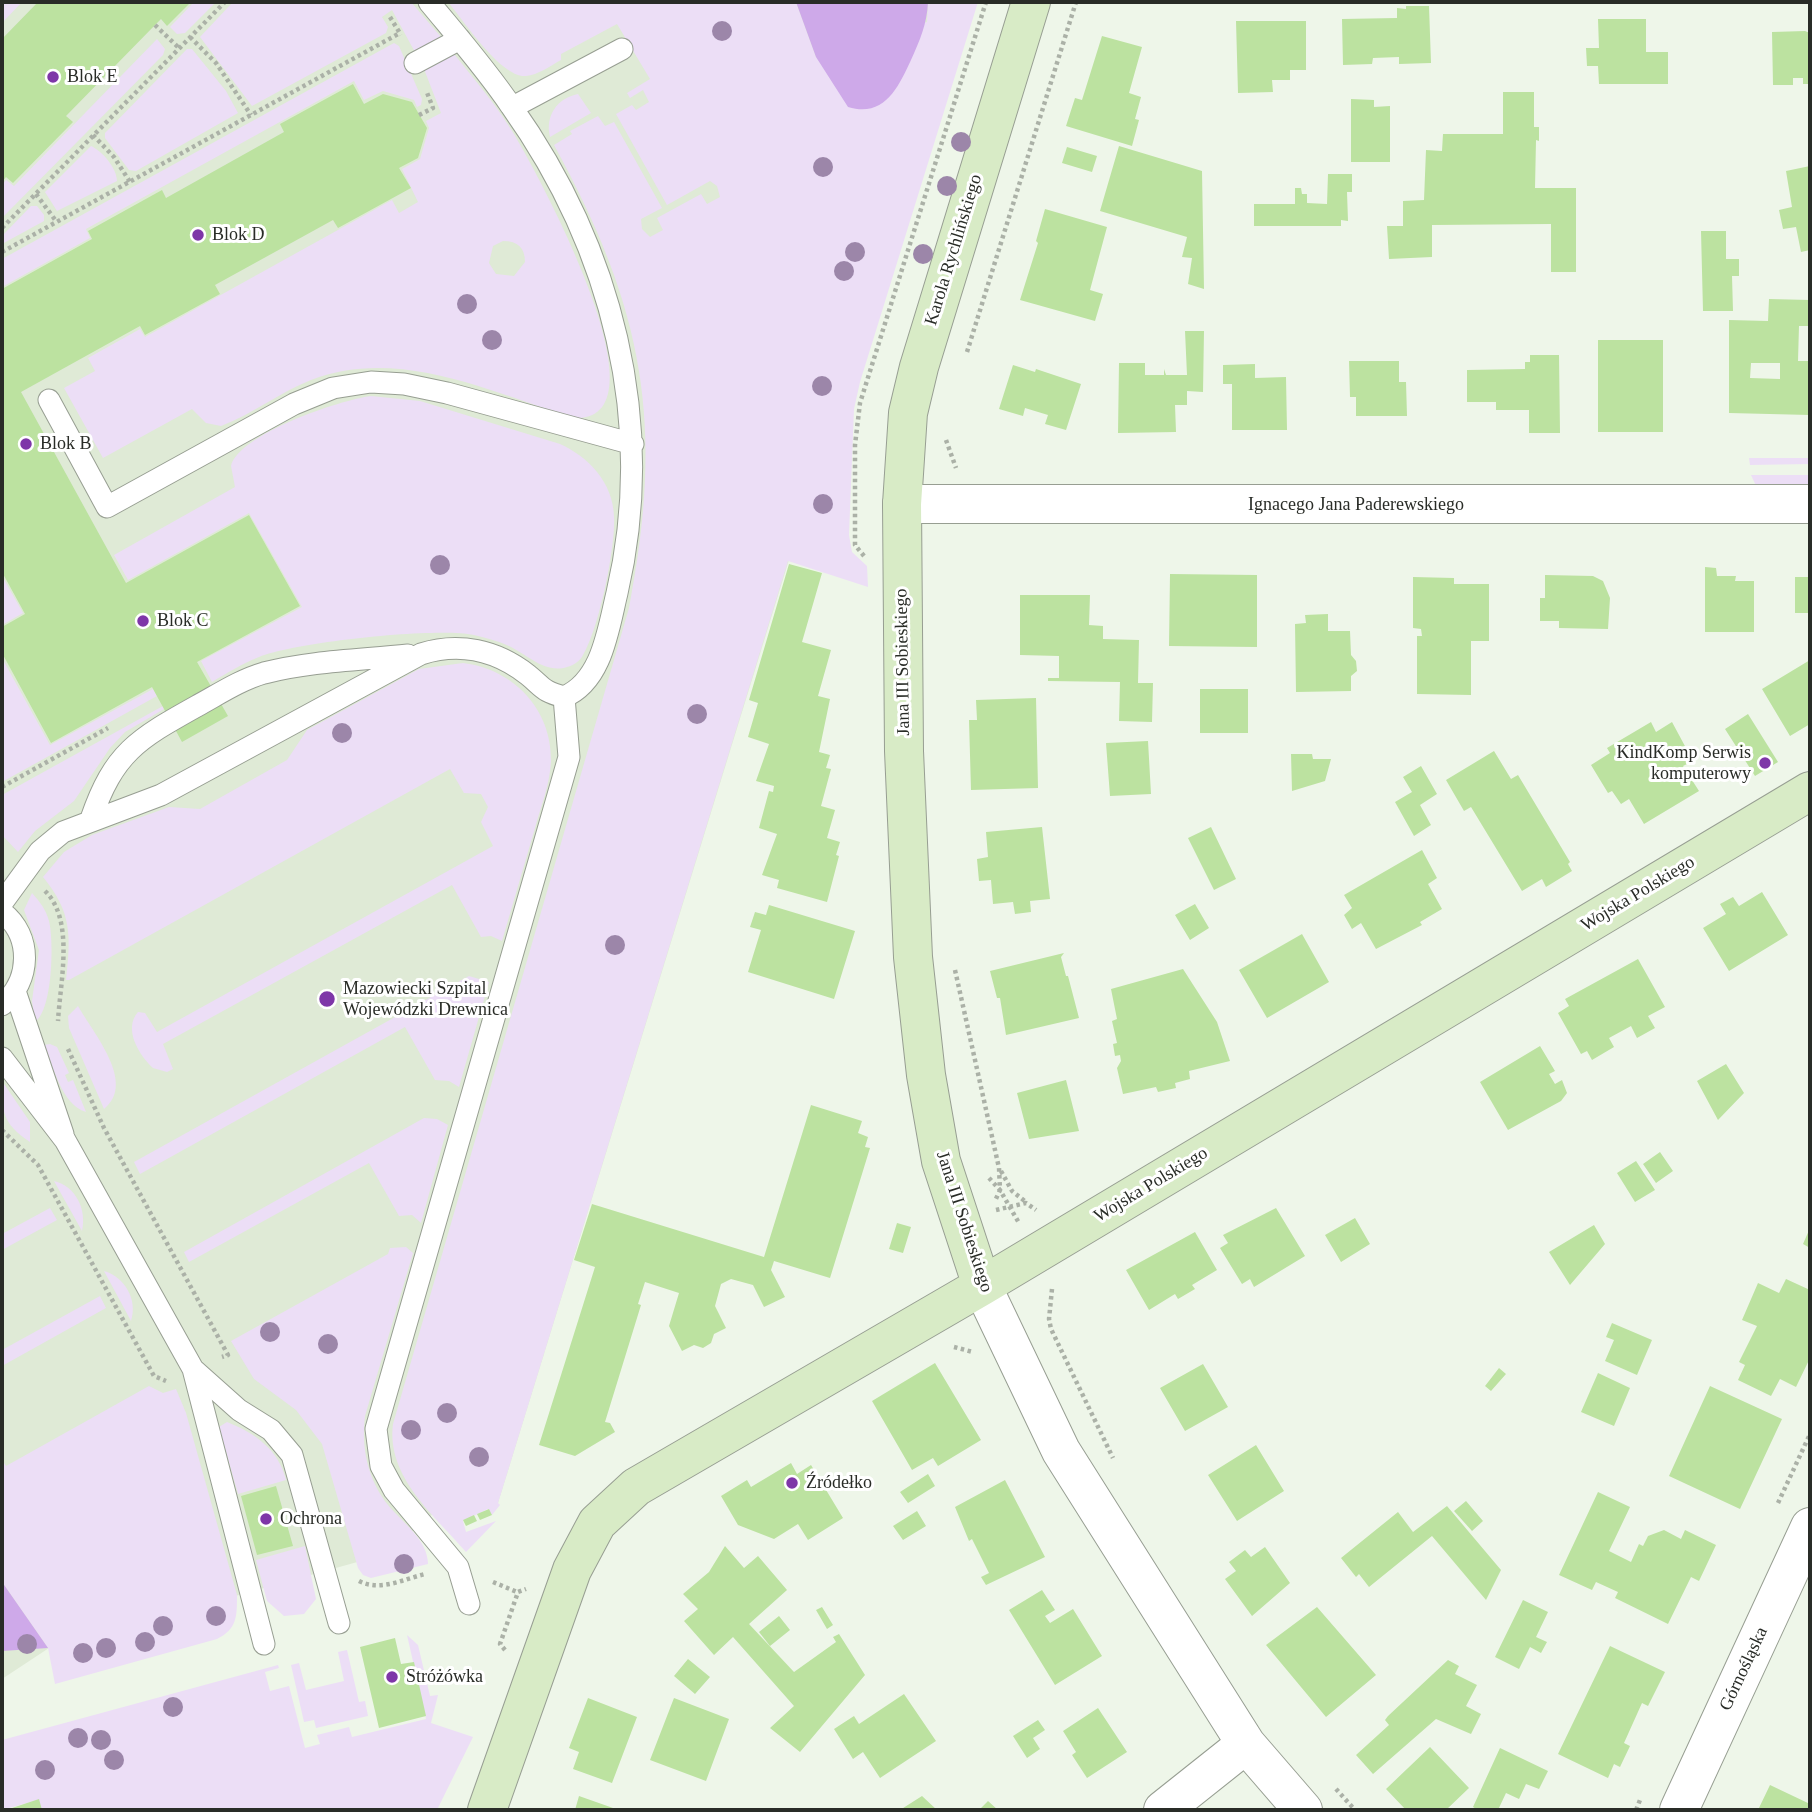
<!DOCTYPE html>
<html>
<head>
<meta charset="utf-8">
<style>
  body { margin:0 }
  #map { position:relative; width:1812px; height:1812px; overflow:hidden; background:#eef6e9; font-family:Georgia,serif }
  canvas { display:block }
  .frame { position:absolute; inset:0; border:4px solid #292c27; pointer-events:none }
</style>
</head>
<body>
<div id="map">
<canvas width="1812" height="1812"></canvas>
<div class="frame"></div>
</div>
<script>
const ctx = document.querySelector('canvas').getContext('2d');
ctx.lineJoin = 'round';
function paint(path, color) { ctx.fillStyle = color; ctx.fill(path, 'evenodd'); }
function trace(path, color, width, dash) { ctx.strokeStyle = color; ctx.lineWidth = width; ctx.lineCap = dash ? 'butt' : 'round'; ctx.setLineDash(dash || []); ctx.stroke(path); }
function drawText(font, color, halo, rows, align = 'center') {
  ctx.font = font + ' Georgia,serif'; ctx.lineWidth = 6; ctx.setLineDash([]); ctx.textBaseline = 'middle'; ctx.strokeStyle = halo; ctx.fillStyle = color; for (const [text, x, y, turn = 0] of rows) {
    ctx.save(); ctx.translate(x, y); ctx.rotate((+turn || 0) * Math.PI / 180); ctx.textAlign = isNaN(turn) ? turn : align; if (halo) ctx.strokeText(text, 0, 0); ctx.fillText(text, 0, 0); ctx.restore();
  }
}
const built = new Path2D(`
  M2,2H961L498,1503L440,1508L386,1554L49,1648L2,1679Z`);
const green = new Path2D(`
  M2,2H22L2,23Z
  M194,2H216L185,33L177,34L170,27Z
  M233,2H411L441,37L416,54L392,10L382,17L388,27L386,33L252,106L200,37Z
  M448,2H796L816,57L927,22L928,2H978L860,382L854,409L849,535L852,552L867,566L868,587L788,561L498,1503L500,1505L492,1515L488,1509L463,1521L466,1532L496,1521L466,1552C435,1516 386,1477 393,1424L629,608C665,424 644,309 554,145L572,134L570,131L598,116L605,126L614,122L662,208L641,219L642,229L650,237L663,230L657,218L701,194L707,204L720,197L717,186L710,181L667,205L616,114L632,105L636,110L649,102L643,90L630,98L627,93L650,79L617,24L561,54V60C550,66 538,75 526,76C501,78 464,21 448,2Z
  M157,39L165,49L163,55L2,218V185L6,180L14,186Z
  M394,43L399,46L422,99L421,105L417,107L414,100L383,91L364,100L354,81L86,229L90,238L2,287V259Z
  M187,49H192L226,91L238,113L136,171L129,170L105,138V133Z
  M454,54C474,79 495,103 512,131C534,166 675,423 574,418C491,392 398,346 311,380C280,392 253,414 221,426L206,423L192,409L103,458L64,388L95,371L88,358L140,329L145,337L392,200L399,213L418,202L402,169L420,159L429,128L426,121L441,113L424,69ZM503,241C518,241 525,248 525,262L514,276L496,274L489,263L493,246Z
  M578,94L591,113L550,137C545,116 557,98 578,94Z
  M91,146C102,151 117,168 117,181L57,211L45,192Z
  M31,206H37L44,215V221L2,244V236Z
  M371,396L420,401L560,444C589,457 613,483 614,516C616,546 599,629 583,655C580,661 574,665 567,667C545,674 528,655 509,646C498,641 486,638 474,635C436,627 296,642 259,657C243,663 227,673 212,682L201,661L302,607L249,513L128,580L114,555L235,487L231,466C239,434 340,400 371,396Z
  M1749,458H1810V464L1750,465Z
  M1751,475H1810V488H1757Z
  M2,576L23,613L2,625Z
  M2,658L50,745L153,689L157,696L2,782Z
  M463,663C513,669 552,709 551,761C550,784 541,806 535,828C524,866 513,903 502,941L491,936L481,937L452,885L163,1044L173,1069L167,1072L153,1068C139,1055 123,1029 138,1012L145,1013L157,1032L493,846L481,822L488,807L481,794L464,793L450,769L69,980H66C71,936 72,912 43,877L64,852L92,835L169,807L200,809L287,760L307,730L419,669Z
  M163,706L164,709L125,732L110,748L74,801L35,831L18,852L2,835V795Z
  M32,893C39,901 46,909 49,921C54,941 53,1010 35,1022L32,1001L39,950L24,910Z
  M469,976L489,982L459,1087L449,1081L435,1080L405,1027L140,1174L134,1162Z
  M78,1006C93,1033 137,1083 104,1109L69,1028L68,1016Z
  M50,1044L57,1047L69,1073L65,1075L68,1082L73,1080L86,1112C61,1104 54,1067 44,1045Z
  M2,1081L30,1122V1142C2,1123 2,1112 2,1081Z
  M424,1118L437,1119L448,1125L421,1223L412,1215L399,1216L369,1163L189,1262L184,1252Z
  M54,1181C76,1186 87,1210 82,1231Z
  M50,1208L57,1220L2,1250V1234Z
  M406,1247L413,1253L365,1416C361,1448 368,1480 388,1505C402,1522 428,1540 428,1564L371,1578L363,1575L358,1568L322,1444L296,1410L254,1379L231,1341L388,1254L390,1248Z
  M104,1271C125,1277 138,1300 131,1321Z
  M100,1296L106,1308L2,1366V1350Z
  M149,1386L163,1393L176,1389L186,1413L237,1595C237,1617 237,1629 217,1639L55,1684L48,1648L2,1582V1460L6,1466Z
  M227,1422C255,1433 279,1450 286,1480L238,1494L219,1427Z
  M305,1546L316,1599L304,1614L284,1616L267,1601L256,1560Z
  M407,1635L418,1645L430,1696L438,1695L431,1723L473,1737L437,1810H42L38,1800L2,1810V1740L278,1665L279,1668L265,1672L270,1691L289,1686L305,1748L320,1744L317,1735L349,1727L352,1737L426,1719Z
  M347,1650L359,1702L365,1701L368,1716L316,1728L314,1720L304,1722L291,1665L299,1663L306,1690L344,1681L338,1652Z`);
const forest = new Path2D(`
  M796,2H928C927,24 920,40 911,60C898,88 884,118 848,107L816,57Z
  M2,1582L48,1648L2,1651Z`);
const building = new Path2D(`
  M38,2H191L167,26L161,19L155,25L66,116L73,122L13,183L6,177L2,182V39Z
  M1406,6H1429L1431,63L1399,64V57L1373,58L1372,64L1343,65L1342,19L1397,18V8L1406,9Z
  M1598,19H1646V52H1668V84H1599L1598,66H1587L1586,48H1599Z
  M1236,21H1306V70H1290V80H1272L1273,92L1238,93Z
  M1805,31L1810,33V84H1803V78H1793V85H1773L1772,32Z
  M1102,36L1142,47L1129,93L1141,97L1135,119L1139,120L1132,146L1066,126L1075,98L1082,100Z
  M353,84L364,104L383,94L412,102L427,128L418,158L399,168L411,188L338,228L333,220L215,285L220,294L145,335L140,326L21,392L126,583L249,515L300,606L197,662L228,716L182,742L152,687L51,743L2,653V627L25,614L2,572V289L92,239L88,231L162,190L166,198L284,132L280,124Z
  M1503,92H1534V127H1539V141L1536,140L1535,188H1576V272H1551V224L1432,225V257L1389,259L1387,226H1403V201L1424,200L1426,150L1442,151L1443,134H1503Z
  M1351,99L1374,100V107L1390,106V162H1351Z
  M1119,146L1202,171L1204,289L1188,284L1192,258L1182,257L1187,237L1100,211Z
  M1067,147L1097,156L1092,172L1062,163Z
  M1810,166V250L1801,252L1796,227L1783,229L1779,210L1792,207L1786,171Z
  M1328,174H1352V192H1347L1348,221L1341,220V226H1254V204H1295V188H1301L1302,194H1307V203L1327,204Z
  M1045,209L1107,227L1090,290L1103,294L1095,321L1020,300L1038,243L1036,241Z
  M1701,231H1726V259H1739V276H1732L1733,311H1703Z
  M1769,299L1810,300V326H1799L1798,361H1810V415L1729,413V320L1768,321ZM1751,363H1780V379L1750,378Z
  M1185,331H1204L1203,392L1187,391V405H1175L1176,432L1118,433L1119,363H1145V375H1164V369L1166,375H1187Z
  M1598,340H1663V432H1598Z
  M1530,355H1559L1560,433H1529V410H1496V402H1467V370L1525,369V362H1530Z
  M1349,361H1399V382H1406L1407,416H1356V397H1350Z
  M1255,364V378L1286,377L1287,430H1232V384H1223V365Z
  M1013,365L1035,372L1036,369L1081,384L1066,430L1045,424L1048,415L1025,408L1023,416L999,409Z
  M789,564L822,573L802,642L831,650L818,696L830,699L819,752L830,755L826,768L831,769L821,806L835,810L827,838L840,842L836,855L839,856L827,902L777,888L779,880L762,875L777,834L759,828L769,791L773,792L774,786L756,781L769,744L748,737L758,703L749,700Z
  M1705,567L1716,568L1717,576H1736L1735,581H1754V632H1705Z
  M1170,574L1257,575V647L1169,646Z
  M1545,575L1593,576L1603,581L1610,598L1608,629L1559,628V621H1540V598H1545Z
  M1413,577L1454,578V584H1489V641H1471V695L1417,694V636H1422L1421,629L1413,628Z
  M1795,577H1810V613H1795Z
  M1020,595H1090L1089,625L1103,626V639L1139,640L1138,683H1153L1152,722L1119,721L1120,682L1048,681V678H1059V656L1020,655Z
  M1328,614V631H1350L1351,655L1356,661L1357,671L1351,676V691L1296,692L1295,624L1306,623L1305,615Z
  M1810,660V724L1790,736L1762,689Z
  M1200,689H1248V733H1200Z
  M1036,698L1038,788L971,790L969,720H977L976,700Z
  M1748,714L1778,762L1755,776L1725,729Z
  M1651,722L1656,732L1672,722L1693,761L1683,766L1699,791L1644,824L1629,799L1621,804L1612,791L1608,793L1591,765L1610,753L1607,748Z
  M1148,741L1151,794L1110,796L1106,743Z
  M1494,751L1511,779L1518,775L1570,862L1568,864L1572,871L1546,887L1542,879L1522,891L1471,807L1464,811L1446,780Z
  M1291,754H1312L1313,759H1331L1325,781L1292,791Z
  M1421,766L1437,794L1420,805L1431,825L1414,836L1395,802L1412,792L1403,777Z
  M1042,827L1050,899L1030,901L1031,912L1015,914L1013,902L993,904L991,880L979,881L977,859L988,857L986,832Z
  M1211,827L1236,879L1214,890L1188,838Z
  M1422,850L1437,878L1428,884L1442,909L1420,922L1422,925L1376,949L1361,923L1352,929L1344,915L1352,908L1344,895Z
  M1762,892L1788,935L1729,971L1703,928L1726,914L1720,904L1733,897L1739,906Z
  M1195,904L1209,928L1190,940L1175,915Z
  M769,905L855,931L834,999L748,972L761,930L750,927L755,912L766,915Z
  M1302,934L1329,982L1267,1018L1239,970Z
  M1064,953L1061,957L1066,976H1068L1079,1018L1006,1035L1000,998H997L990,971Z
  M1638,959L1665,1007L1648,1016L1655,1028L1637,1038L1631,1026L1609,1038L1614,1047L1592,1060L1587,1051L1581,1054L1558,1013L1569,1006L1565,999Z
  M1183,969L1217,1022L1230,1061L1189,1071L1190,1079L1175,1083L1176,1088L1158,1092L1156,1087L1123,1094L1117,1068L1121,1061L1120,1055L1115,1056L1113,1044L1117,1043L1112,1021L1117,1019L1111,989Z
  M1540,1046L1555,1071L1549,1074L1555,1084L1562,1080L1567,1093L1561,1101L1508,1130L1480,1082Z
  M1726,1064L1744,1093L1718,1120L1697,1081Z
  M1066,1080L1079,1131L1029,1139L1017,1093Z
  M811,1105L862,1121L858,1133L868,1137L865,1147L870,1148L830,1278L774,1261L771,1270L785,1297L764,1307L753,1285L731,1279L721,1284L715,1306L726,1328L714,1334L711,1343L703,1348L694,1345L682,1351L669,1326L679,1293L645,1282L638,1304L641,1305L605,1422L610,1423L615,1432L575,1456L539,1445L595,1267L574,1260L592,1204L764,1257Z
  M1660,1152L1673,1171L1656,1183L1643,1164Z
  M1636,1161L1655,1190L1635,1202L1617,1173Z
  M1276,1208L1305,1256L1254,1287L1250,1279L1242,1284L1220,1248L1228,1243L1223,1235Z
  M1355,1218L1370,1244L1341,1262L1325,1235Z
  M897,1223L911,1227L903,1253L889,1249Z
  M1594,1225L1605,1244L1570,1285L1549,1252Z
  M1810,1228V1248L1803,1244Z
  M1195,1232L1217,1270L1192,1285L1195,1289L1178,1299L1175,1294L1149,1310L1126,1270Z
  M1786,1279L1810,1290V1358L1796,1387L1780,1379L1771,1396L1738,1380L1745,1365L1739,1362L1757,1326L1742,1320L1758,1283L1779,1293Z
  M1612,1323L1652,1340L1637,1375L1605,1361L1614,1340L1606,1337Z
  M935,1363L981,1440L938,1466L933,1458L912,1470L872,1401Z
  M1203,1364L1228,1407L1185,1431L1160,1388Z
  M1499,1368L1506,1374L1491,1391L1485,1386Z
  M1598,1373L1630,1388L1614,1426L1581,1412Z
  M1710,1386L1782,1419L1740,1509L1669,1476Z
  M1256,1445L1284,1491L1237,1521L1208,1475Z
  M791,1463L797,1474L811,1465L843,1518L808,1540L798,1524L774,1539L738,1525L721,1496L747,1480L751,1487Z
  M928,1474L935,1486L908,1503L900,1492Z
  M1005,1480L1045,1557L986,1585L981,1577L989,1573L972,1539L969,1541L955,1507Z
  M276,1486L293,1546L257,1555L241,1496Z
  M1598,1492L1630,1507L1609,1551L1631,1562L1639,1544L1643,1546L1648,1536L1664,1530L1681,1539L1685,1530L1716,1545L1699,1581L1691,1577L1668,1624L1615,1598L1618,1592L1596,1582L1592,1590L1559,1575Z
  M1466,1501L1483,1521L1472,1531L1454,1511Z
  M1447,1506L1501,1570L1486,1600L1432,1536L1369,1587L1359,1574L1356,1577L1341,1558L1398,1512L1413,1532Z
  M489,1509L492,1515L480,1520L477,1514Z
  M917,1511L926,1526L903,1540L893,1526Z
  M474,1515L477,1521L466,1526L463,1520Z
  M725,1546L744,1568L758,1556L787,1590L749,1624L794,1672L836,1642L833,1637L839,1634L865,1675L800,1752L770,1728L794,1706L733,1637L714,1655L684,1621L698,1609L683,1594L709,1572Z
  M1265,1547L1290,1583L1252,1616L1225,1579L1236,1571L1229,1562L1245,1550L1251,1557Z
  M1042,1590L1055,1610L1045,1616L1050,1623L1073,1609L1102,1656L1055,1685L1009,1610Z
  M1523,1600L1548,1612L1536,1637L1547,1642L1541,1653L1530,1647L1519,1669L1495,1657Z
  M822,1607L833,1625L827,1629L816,1610Z
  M1317,1607L1376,1675L1326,1717L1266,1645Z
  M779,1616L790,1630L770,1646L759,1632Z
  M395,1638L401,1664L414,1662L426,1716L379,1728L360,1647Z
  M1610,1646L1665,1672L1648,1706L1642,1703L1624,1743L1630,1746L1620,1767L1614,1764L1608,1778L1558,1754Z
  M688,1659L710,1677L695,1694L674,1676Z
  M1448,1660L1459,1666L1455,1674L1477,1685L1466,1706L1481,1714L1471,1734L1436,1719L1373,1774L1356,1755L1389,1725L1385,1720L1388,1716Z
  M904,1694L936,1741L880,1778L863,1752L853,1759L834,1729L854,1716L859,1724Z
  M588,1698L637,1717L612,1783L573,1769L579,1752L569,1748Z
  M674,1698L729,1719L706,1781L650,1760Z
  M1098,1708L1127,1752L1087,1778L1072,1755L1076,1752L1063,1731Z
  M1038,1720L1045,1730L1033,1738L1040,1749L1027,1758L1013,1736Z
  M1430,1747L1469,1788L1446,1810H1406L1386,1789Z
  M1500,1748L1548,1771L1539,1789L1526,1784L1519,1799L1506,1793L1498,1810H1478L1473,1807Z
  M1770,1785L1810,1804V1810H1758Z
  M579,1796L613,1808L612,1810H575Z
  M922,1796L937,1810H900Z
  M39,1799L42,1810H6Z
  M988,1801L998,1810H979Z`);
const path = new Path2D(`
  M390,17L401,35
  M155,25L179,48
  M190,37L216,63L251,115
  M419,115L433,108L426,90
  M93,135L114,157L130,182
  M36,194L56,221
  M2,228L225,2
  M2,252L400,33
  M967,352L1076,2
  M946,440L956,468
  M864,556L855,545V445L860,403L986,2
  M2,787L108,728
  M45,891C75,920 60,983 58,1021
  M955,970L999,1168L1000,1190L995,1201
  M68,1049L104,1128L228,1355L222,1357
  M2,1130L38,1165L154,1376L166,1381
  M1001,1171L1012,1191L1026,1202
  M989,1178L1000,1190L1019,1223
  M996,1210L1026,1203L1036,1210
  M1052,1289L1049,1319L1051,1329L1113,1458
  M954,1347L973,1352
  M1778,1503L1810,1434
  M359,1581C380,1592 404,1579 425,1574
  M493,1582L517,1592
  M505,1650L500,1644L518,1592L526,1589
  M1336,1789L1355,1810
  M1636,1810L1640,1800`);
const lane = new Path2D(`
  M429,2C457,36 486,69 511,106C612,248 657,422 617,593C608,630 602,681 564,697
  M415,63L460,39
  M513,107L622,49
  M49,400L107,507L294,404L333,388L371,382L404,384L447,393L633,444
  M91,819C114,752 138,739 197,706C219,694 240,680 264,673C310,661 361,660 408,655
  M2,903L40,851L63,832L161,795L421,654C459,642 496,650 528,675C544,688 542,691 564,697L569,757L376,1429L381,1466L394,1490L458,1567L469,1604
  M2,912C33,936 31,981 2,1005
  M15,991L63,1134
  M2,1058L65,1140L193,1369L264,1644
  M193,1369L239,1410L271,1430L292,1455L339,1623`);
const street = new Path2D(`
  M902,504H1810
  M982,1286L1061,1451L1246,1744L1303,1810
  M1163,1810L1246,1744
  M1679,1810L1810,1527`);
const secondary = new Path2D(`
  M982,1286L941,1161L926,1075L913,957L904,751L902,504L908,413L919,367L1031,2
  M487,1810L572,1570L597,1523L636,1487L982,1286L1810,791`);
const trees = [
  [722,31],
  [961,142],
  [823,167],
  [947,186],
  [855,252],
  [923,254],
  [844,271],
  [467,304],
  [492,340],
  [822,386],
  [823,504],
  [440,565],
  [697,714],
  [342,733],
  [615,945],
  [270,1332],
  [328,1344],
  [447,1413],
  [411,1430],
  [479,1457],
  [404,1564],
  [216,1616],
  [163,1626],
  [145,1642],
  [27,1644],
  [106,1648],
  [83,1653],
  [173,1707],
  [78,1738],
  [101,1740],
  [114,1760],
  [45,1770]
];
const markers = [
  [53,77,7,"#7e36a8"],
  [198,235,7,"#7e36a8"],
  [26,444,7,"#7e36a8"],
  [143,621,7,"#7e36a8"],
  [1765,763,7,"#7e36a8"],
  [327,999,9,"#7e36a8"],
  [792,1483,7,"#7e36a8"],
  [266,1519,7,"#7e36a8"],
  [392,1677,7,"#7e36a8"]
];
const poiNames = [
  ["Blok E",67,77],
  ["Blok D",212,235],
  ["Blok B",40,444],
  ["Blok C",157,621],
  ["KindKomp Serwis",1751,753,"right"],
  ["komputerowy",1751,774,"right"],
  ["Mazowiecki Szpital",343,989],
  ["Wojewódzki Drewnica",343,1010],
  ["Źródełko",806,1483],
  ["Ochrona",280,1519],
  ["Stróżówka",406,1677]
];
const streetNames = [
  ["Karola Rychlińskiego",954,250,-73],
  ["Ignacego Jana Paderewskiego",1356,505],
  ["Jana III Sobieskiego",903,662,-91],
  ["Wojska Polskiego",1638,894,-31],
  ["Wojska Polskiego",1151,1185,-31],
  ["Jana III Sobieskiego",964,1222,72],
  ["Górnośląska",1744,1669,-65]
];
paint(built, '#dfead6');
paint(green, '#ecdef6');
paint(forest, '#cea9e9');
paint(building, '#bce2a0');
trace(lane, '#979e92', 23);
trace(street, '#979e92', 40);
trace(secondary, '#979e92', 40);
trace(path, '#abb1a7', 4.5, [3.5, 3.5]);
trace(lane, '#fff', 21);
trace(street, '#fff', 38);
trace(secondary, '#d8ebc6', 38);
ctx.fillStyle = '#9c86a9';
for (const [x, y] of trees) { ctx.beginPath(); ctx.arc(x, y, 10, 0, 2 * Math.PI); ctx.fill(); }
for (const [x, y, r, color] of markers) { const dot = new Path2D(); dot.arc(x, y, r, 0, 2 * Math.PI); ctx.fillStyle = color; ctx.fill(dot); trace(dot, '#fff', 2.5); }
drawText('18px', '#292c27', '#fff', poiNames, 'left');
drawText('18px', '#292c27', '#fff', streetNames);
</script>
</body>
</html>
